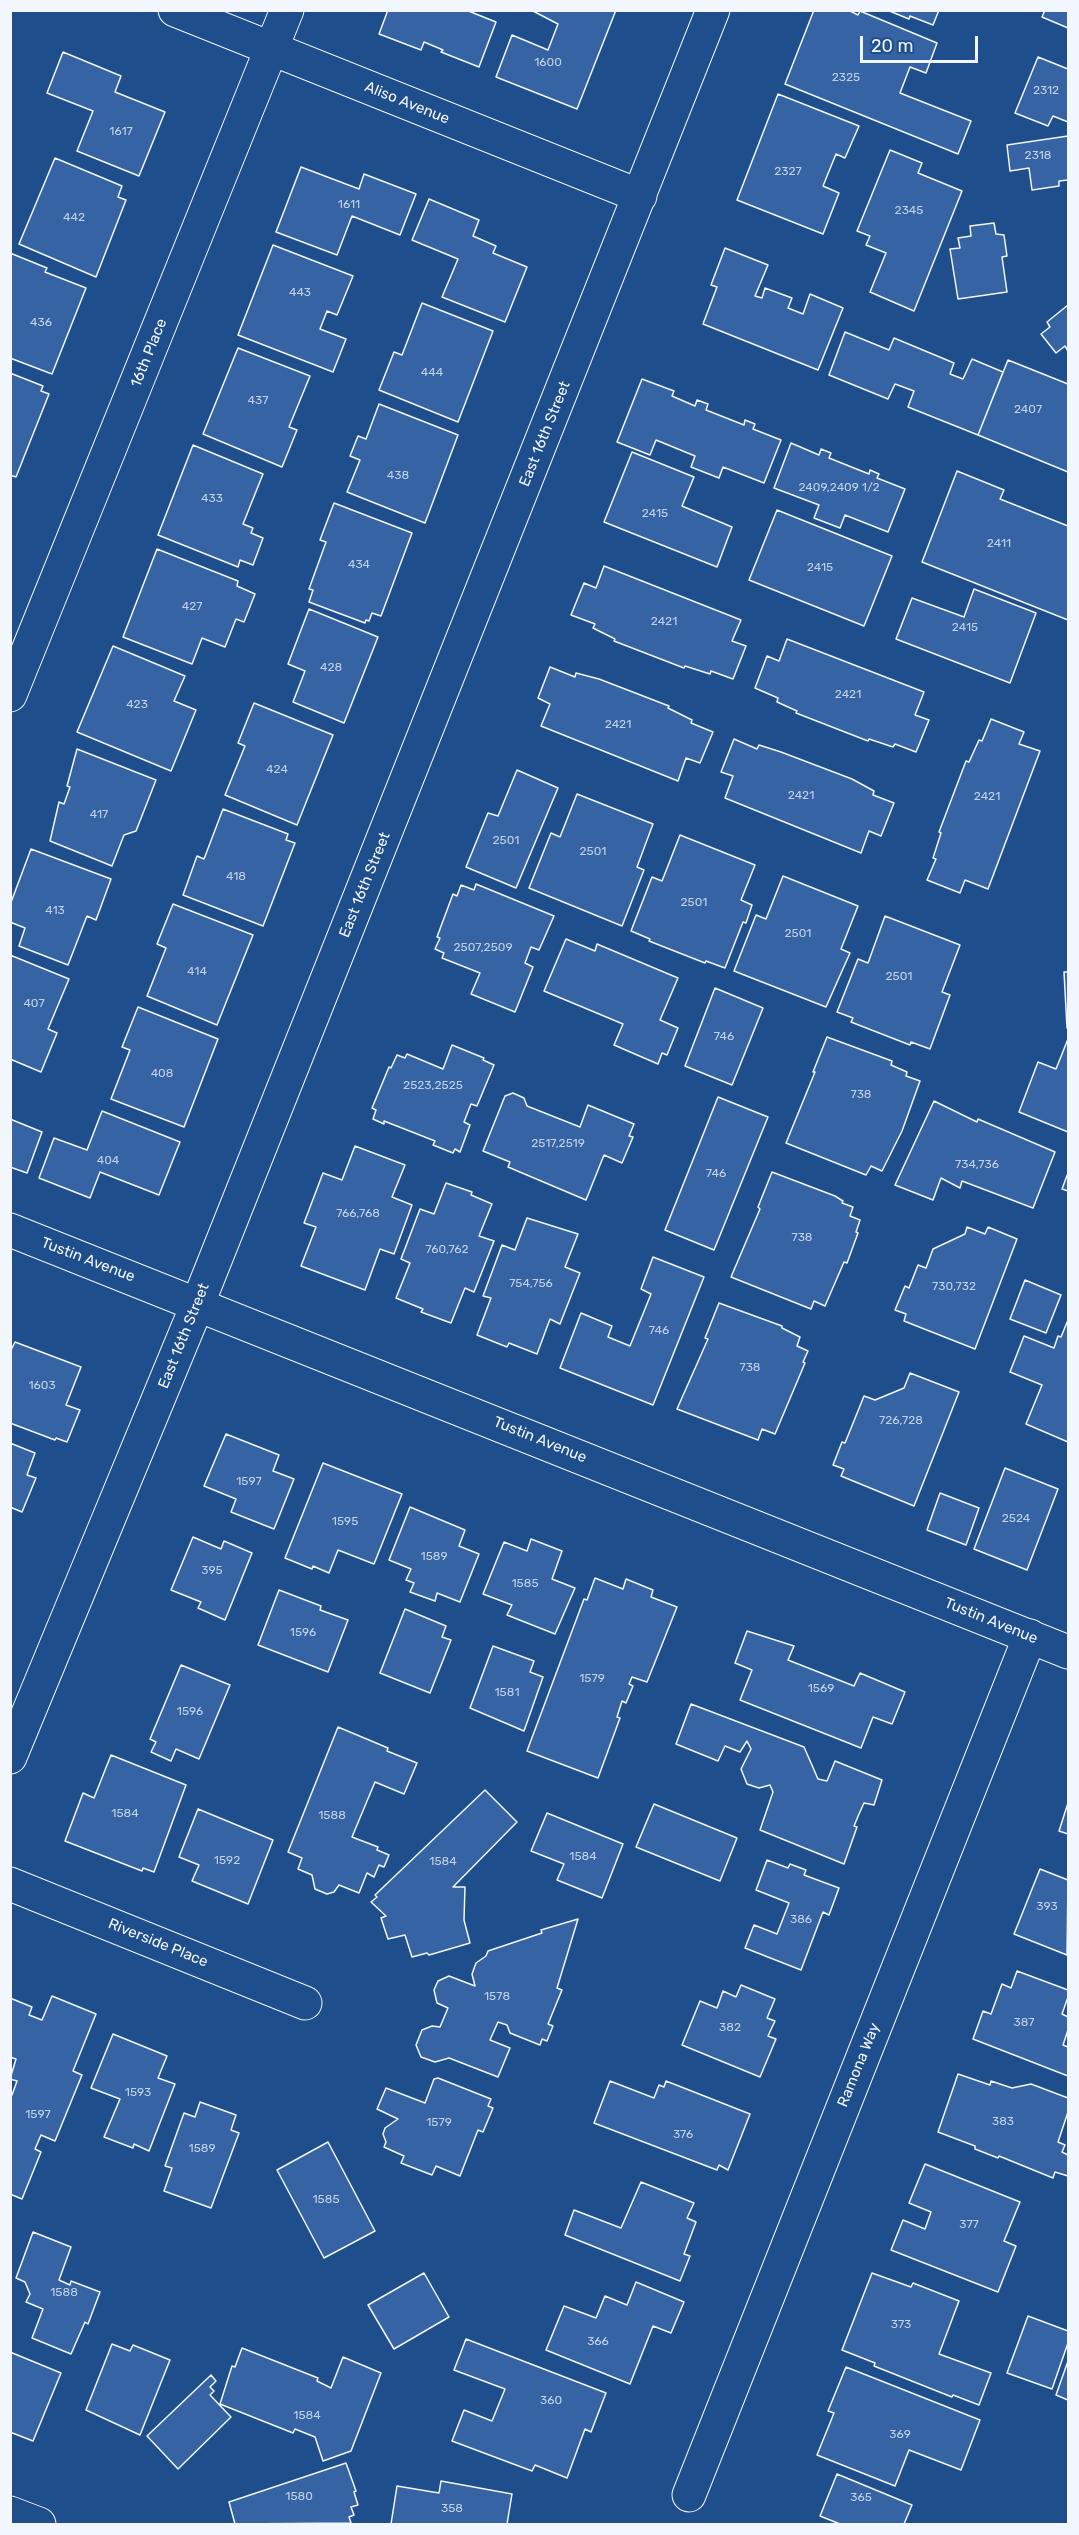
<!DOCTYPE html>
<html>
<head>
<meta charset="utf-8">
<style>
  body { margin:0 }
  #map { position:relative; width:1079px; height:2535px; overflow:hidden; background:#1f4e8c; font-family:Rubik,sans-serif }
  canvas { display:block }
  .frame { position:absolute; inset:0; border:12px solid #f2f6ff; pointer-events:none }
  .scale { position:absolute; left:860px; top:36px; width:118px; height:27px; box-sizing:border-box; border:3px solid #f2f6ff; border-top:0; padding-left:8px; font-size:18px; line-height:21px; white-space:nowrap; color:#f2f6ff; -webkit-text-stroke:4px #1f4e8c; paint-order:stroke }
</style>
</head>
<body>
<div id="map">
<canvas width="1079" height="2535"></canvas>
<div class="frame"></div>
<div class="scale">20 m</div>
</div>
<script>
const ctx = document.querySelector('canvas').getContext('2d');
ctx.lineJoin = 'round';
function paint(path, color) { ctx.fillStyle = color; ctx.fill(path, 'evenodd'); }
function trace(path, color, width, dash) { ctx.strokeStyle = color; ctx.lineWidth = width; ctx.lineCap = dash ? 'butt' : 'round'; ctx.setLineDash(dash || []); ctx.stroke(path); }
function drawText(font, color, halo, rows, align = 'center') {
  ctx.font = font + ' Rubik,sans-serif'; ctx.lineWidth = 4.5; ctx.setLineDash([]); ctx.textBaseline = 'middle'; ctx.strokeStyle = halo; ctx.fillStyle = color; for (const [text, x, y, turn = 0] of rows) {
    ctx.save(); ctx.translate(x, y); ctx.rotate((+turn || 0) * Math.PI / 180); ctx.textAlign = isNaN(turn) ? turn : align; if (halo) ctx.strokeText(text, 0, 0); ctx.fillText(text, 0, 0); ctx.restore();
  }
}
const building = new Path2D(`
  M388,10H466L496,22L479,67L441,52L443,50L424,42L421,50L379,34Z
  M531,10H616L577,109L496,77L512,35L548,50L558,24Z
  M814,10H848L858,15L860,11L937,43L926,73L910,67L900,93L971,121L958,154L785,84Z
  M887,10H939L933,25L910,16L909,19Z
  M1045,10H1068V28L1042,17Z
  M63,52L121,76L115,92L165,112L139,176L77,151L93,111L47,93Z
  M1038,57L1068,69V122L1053,116L1048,126L1015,113Z
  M778,94L859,126L845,158L836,154L823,186L839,193L823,234L737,200Z
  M1068,136V180L1059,181V186L1032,190L1029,168L1010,171L1007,145Z
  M890,150L922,163L918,173L962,191L914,311L870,292L886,253L866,245L870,236L857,231Z
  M55,158L122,186L118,197L126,200L96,277L19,244Z
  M301,167L359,189L364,174L416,194L400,235L352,216L337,255L276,232Z
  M429,199L479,220L473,236L496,246L493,253L527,267L505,322L442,297L458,259L412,240Z
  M994,223L996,234L1004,235L1007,256L1002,257L1007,292L958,299L950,249L960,248L958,238L971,236L970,226Z
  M273,245L353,276L337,315L327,311L320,329L346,339L333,372L238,335Z
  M725,248L768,265L755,296L762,298L765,288L792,298L788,308L803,314L810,294L843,308L818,370L703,324L717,287L711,285Z
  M10,253L47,268L45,272L86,288L52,374L10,358Z
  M422,303L493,331L458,422L379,390L394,352L402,355Z
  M1068,305V351L1065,346L1056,353L1041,334L1050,327L1047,322Z
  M845,332L889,350L894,338L954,363L950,374L963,379L972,359L1003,372L978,435L908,407L914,391L895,384L888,399L829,375Z
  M238,348L310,376L289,427L297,430L282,467L203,434Z
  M1008,360L1068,384V472L978,435Z
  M10,373L43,386L41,391L49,394L16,477L10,475Z
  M642,379L674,391L672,396L695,406L697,400L708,404L706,410L744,425L745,420L755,424L753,429L781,440L764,483L723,467L719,478L691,467L695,456L656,440L650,455L617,442Z
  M379,404L458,435L425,523L347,492L360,460L350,456L358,436L366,439Z
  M791,443L819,455L821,449L831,453L829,458L869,474L870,470L879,474L877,478L905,489L888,532L845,515L840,528L814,518L819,505L774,488Z
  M193,445L263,474L243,524L253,528L251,533L263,538L253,565L240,560L238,567L158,535Z
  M632,452L694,477L682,506L732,527L717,567L604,522Z
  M957,471L1004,490L1000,499L1068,526V620L922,562Z
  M334,503L412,533L381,616L372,613L369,621L366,620L365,623L309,602L313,590L309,589L326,542L320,540Z
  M777,510L892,556L864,626L749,580Z
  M157,549L238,581L237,586L255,594L244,622L236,619L225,647L202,638L192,664L123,637Z
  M604,566L741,620L732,641L746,646L733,679L711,671L710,674L685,666L684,668L614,641L615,639L593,628L595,624L571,615L584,583L596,588Z
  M974,589L1036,613L1010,683L896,639L912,598L964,617Z
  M309,609L378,637L344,723L293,702L305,671L288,664Z
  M787,639L924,692L915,715L929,720L916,752L895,744L893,747L869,739L868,741L796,713L797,711L777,702L778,698L755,688L767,656L779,661Z
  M113,646L185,676L174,701L196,710L171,771L77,732Z
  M550,667L575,677L576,673L599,679L669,706L668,708L692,720L691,723L713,732L700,763L686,758L678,781L541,726L550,704L538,698Z
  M254,703L333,735L297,825L225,795L245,746L238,743Z
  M991,719L1024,732L1019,744L1040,751L988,889L965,880L960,893L927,880L936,859L933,858L941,833L939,832L966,761L969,762L979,740L982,741Z
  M734,739L757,749L759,745L781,752L852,779L874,791L873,795L894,803L881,836L869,831L861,853L725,798L733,776L721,772Z
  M77,749L156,780L136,831L124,835L112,866L50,841L59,802L64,804L70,787L67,786Z
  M517,770L558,788L516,888L466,867L488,813L498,816Z
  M577,794L653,824L637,867L644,870L622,926L529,888L551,833L560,837Z
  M223,809L288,834L286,840L295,843L263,926L183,895L197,856L204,859Z
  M680,835L755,865L741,900L752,905L746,923L743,922L725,968L706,961L705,963L649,941L650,939L631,931L652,877L662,881Z
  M31,849L111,879L96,920L87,916L68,965L19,946L25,928L10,922V905Z
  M783,876L858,906L841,949L850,953L826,1007L734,971L756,915L766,919Z
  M476,884L554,916L539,950L531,947L525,963L533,967L515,1012L471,994L480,973L442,958L444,953L435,949L440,938L437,937L453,894L457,896L461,885L474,890Z
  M173,904L253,935L217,1025L147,996L166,948L157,944Z
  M885,916L960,945L942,992L950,995L930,1049L911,1042L910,1045L851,1022L853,1018L837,1012L858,959L868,963Z
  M566,939L595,951L597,944L678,978L660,1020L678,1028L667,1055L662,1053L658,1064L614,1045L623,1024L544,991Z
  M10,955L69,979L48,1029L57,1033L41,1072L10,1059Z
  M1064,972H1068V1028H1067Z
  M715,988L763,1008L732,1085L685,1066Z
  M138,1007L218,1039L184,1127L111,1099L130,1050L122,1047Z
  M827,1037L892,1061L891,1065L907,1072L906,1076L920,1081L902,1131L882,1171L871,1166L866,1175L786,1143L815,1072H813Z
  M1068,1039V1132L1019,1112L1038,1062L1056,1069Z
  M452,1045L484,1058L483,1060L494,1065L477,1106L471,1104L464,1122L470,1125L460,1152L455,1149L453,1153L433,1145L435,1141L384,1121V1124L373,1119L376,1110L372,1108L389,1067L391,1068L397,1055L405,1058L407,1054L443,1069Z
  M513,1093L524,1098L527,1106L580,1127L588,1105L634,1124L629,1136L633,1137L622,1163L604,1155L586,1200L508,1167L510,1162L483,1151L505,1096Z
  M718,1097L768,1117L714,1250L665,1230Z
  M934,1101L977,1122L978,1119L1055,1152L1033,1208L962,1181L960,1188L941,1178L933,1200L895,1185Z
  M102,1111L180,1142L159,1195L100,1172L90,1198L39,1178L54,1138L87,1150Z
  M10,1119L42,1132L27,1173L10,1167Z
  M355,1146L405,1165L392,1197L412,1205L394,1254L380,1249L365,1290L301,1266L316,1227L304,1223L323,1173L342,1180Z
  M772,1172L835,1196L843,1201L842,1203L853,1207L850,1216L860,1220L856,1232L858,1233L847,1263L844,1262L825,1306L814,1301L811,1309L731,1277L760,1209L758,1207Z
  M1068,1173V1191L1062,1189Z
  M446,1183L472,1192L471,1195L492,1204L479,1236L494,1241L474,1292L465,1288L451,1323L421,1312L423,1309L396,1298L410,1263L401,1259L420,1209L434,1214Z
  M527,1218L578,1234L565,1267L580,1273L560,1324L550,1319L537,1354L509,1343L507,1347L477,1335L491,1298L483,1296L502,1245L515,1250Z
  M967,1227L985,1234L988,1227L1017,1239L975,1349L904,1321L906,1314L895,1310L905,1286L909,1288L918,1265L926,1268L933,1249L965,1234Z
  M653,1257L704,1277L653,1405L560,1368L581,1313L612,1326L608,1337L630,1346L651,1294L641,1289Z
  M1025,1280L1061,1295L1046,1333L1010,1319Z
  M719,1303L782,1326V1328L800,1337L797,1346L808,1351L803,1362L805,1363L775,1434L762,1429L758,1440L677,1409L708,1339L705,1338Z
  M1068,1320V1442L1026,1424L1042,1385L1010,1372L1024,1336L1054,1348L1058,1336L1061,1337Z
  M15,1342L81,1367L66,1405L80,1410L67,1442L56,1438L55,1440L10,1423V1352Z
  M910,1373L959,1392L914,1506L841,1476L844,1469L833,1465L842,1442L845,1443L864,1396L875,1400L904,1388Z
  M226,1434L279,1455L273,1471L294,1479L274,1529L231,1512L236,1499L204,1486Z
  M10,1443L35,1453L27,1475L36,1478L22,1512L10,1507Z
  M323,1463L402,1494L374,1564L338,1550L329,1573L313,1566L312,1569L285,1558Z
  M1005,1468L1058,1489L1027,1570L974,1549Z
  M940,1493L979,1508L966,1545L927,1530Z
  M410,1507L465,1530L459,1546L479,1554L460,1602L437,1593L435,1601L410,1592L414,1583L406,1580L411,1569L389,1560Z
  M193,1537L221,1549L224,1541L252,1553L225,1620L198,1608L201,1602L171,1590Z
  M531,1539L562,1551L552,1579L575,1588L555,1634L507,1615L512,1605L483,1594L504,1542L527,1551Z
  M595,1578L623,1589L626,1579L653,1590L651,1597L677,1607L647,1682L632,1677L629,1684L633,1686L626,1703L622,1701L617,1717L620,1718L598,1778L527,1751L584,1599L587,1600Z
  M279,1590L321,1606L320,1610L348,1620L328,1672L258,1645Z
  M405,1609L446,1626L442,1637L451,1640L430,1693L380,1673Z
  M747,1631L794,1646L788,1660L854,1686L860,1673L905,1692L892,1724L873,1717L861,1748L740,1700L752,1670L735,1663Z
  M493,1646L534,1661L530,1672L543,1677L524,1731L470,1708Z
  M181,1665L230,1685L199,1759L176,1749L171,1761L151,1752L156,1742L150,1739Z
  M691,1704L804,1747L818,1779L827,1781L835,1761L882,1780L874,1805L864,1803L859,1814L854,1826L857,1827L844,1864L760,1830L773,1792L770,1785L759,1788L747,1784L741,1769L751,1749L747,1741L740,1752L725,1746L718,1761L676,1744Z
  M338,1727L388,1748L387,1751L417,1763L404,1794L375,1782L352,1837L378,1847L377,1850L389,1855L384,1867L379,1865L374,1877L367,1873L359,1893L339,1885L334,1892L327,1894L315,1889L312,1875L298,1869L302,1858L288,1852Z
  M111,1755L186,1785L154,1872L143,1868L142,1871L65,1841L83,1793L94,1798Z
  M485,1790L517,1822L453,1887H465L464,1920L470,1943L436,1953L429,1955L427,1953L412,1957L405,1935L388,1939L381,1918L386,1916L371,1902L377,1897L375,1895Z
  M1068,1803V1834L1059,1831Z
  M654,1804L737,1838L720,1881L636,1847Z
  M198,1809L273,1840L248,1904L192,1881L199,1865L179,1857Z
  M547,1813L623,1844L602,1898L557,1880L564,1864L531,1851Z
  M767,1860L788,1868L790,1864L806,1870L804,1875L839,1888L829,1915L823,1912L801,1970L745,1948L754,1925L777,1934L789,1903L756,1890Z
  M1040,1869L1068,1880L1067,1955L1014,1934Z
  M578,1919L557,1988L562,1990L548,2024L553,2026L547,2041L542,2039L540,2045L510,2033L507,2025L498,2022L490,2040L510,2048L498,2077L449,2058L435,2062L421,2057L416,2045L422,2030L432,2026L440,2027L448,2008L437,2003L434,1990L438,1981L449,1976L475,1986L472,1974L476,1963L486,1956L488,1951L542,1933L541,1930Z
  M1017,1971L1068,1990V1997L1062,2014L1068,2017V2030L1063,2045L1068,2047V2076L973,2039L983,2011L991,2014L1002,1984L1011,1988Z
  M741,1985L775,1999L767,2018L775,2021L768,2036L776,2039L760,2077L682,2045L700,2001L717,2008L723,1991L736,1997Z
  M52,1996L96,2014L73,2071L82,2075L55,2141L41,2135L35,2149L41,2152L22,2199L10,2194V2094L12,2095L17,2081L10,2079L16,2059L10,2057V1998L32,2007L29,2015L42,2020Z
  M113,2034L167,2056L158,2078L175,2084L149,2151L134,2144L133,2148L104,2137L120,2099L91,2088Z
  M958,2074L990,2085L991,2081L1012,2088L1031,2084L1068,2098V2112L1058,2142L1065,2145L1062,2152L1068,2155V2176L1055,2172L1053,2178L999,2156L998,2158L975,2149V2146L938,2132Z
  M438,2078L491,2099L488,2106L493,2108L483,2132L478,2130L460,2176L436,2166L432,2175L401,2163L404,2156L384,2147L386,2142L383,2134L385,2128L398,2119L377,2109L386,2088L425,2103L434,2079Z
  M610,2081L654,2098L659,2085L664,2087L666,2081L750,2114L728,2170L719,2165L717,2170L594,2123Z
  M200,2102L236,2115L231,2130L239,2133L211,2208L164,2191L172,2168L165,2166L184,2113L195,2117Z
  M328,2142L375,2231L324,2258L277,2170Z
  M925,2164L1020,2202L1004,2241L1016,2246L998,2292L891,2250L903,2220L925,2229L931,2212L909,2203Z
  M641,2182L694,2203L687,2218L696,2222L684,2254L690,2256L680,2281L565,2235L574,2210L621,2228Z
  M33,2232L71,2247L59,2280L70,2285L71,2281L100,2292L88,2324L85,2322L71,2354L32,2338L43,2309L26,2302L30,2294L25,2282L16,2278Z
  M424,2273L449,2317L394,2349L368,2305Z
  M872,2273L911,2287L913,2283L959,2301L939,2354L991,2373L979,2405L953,2395L952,2397L874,2366L875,2363L842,2350Z
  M636,2282L684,2302L671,2333L653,2326L630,2384L546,2350L564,2306L596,2318L605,2296L627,2305Z
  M1028,2316L1068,2331V2343L1052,2389L1007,2373Z
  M466,2339L606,2393L591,2432L585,2429L567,2478L535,2465L532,2471L452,2441L464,2410L492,2421L505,2389L454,2370Z
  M112,2344L130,2351L133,2345L170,2360L140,2435L86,2410Z
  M242,2348L318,2378L317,2381L331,2388L343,2357L381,2373L351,2451L323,2461L315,2437L295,2429L293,2433L220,2404L232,2366L235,2367Z
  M10,2352L61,2373L33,2441L10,2432Z
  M1068,2361V2400L1056,2395Z
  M846,2367L980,2420L961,2470L909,2450L895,2486L817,2455L834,2413L828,2411Z
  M211,2375L216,2381L210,2387L214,2391L210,2395L231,2417L178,2469L147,2436Z
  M346,2463L356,2491L354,2492L358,2505L351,2507L354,2515L349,2517L351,2523L235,2524L229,2502Z
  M837,2474L912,2505L904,2524H840L820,2516Z
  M441,2481L512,2494L507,2524H391L397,2486L439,2493Z`);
const minor = new Path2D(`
  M175,10L640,196
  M10,695L287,10
  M10,1884L305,2003
  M689,2495L1030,1636
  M10,2513L39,2524`);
const tertiary = new Path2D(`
  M10,1230L1068,1652
  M10,1757L198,1303L713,10`);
const numberNames = [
  ["1600",548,63],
  ["2325",846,78],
  ["2312",1046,91],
  ["1617",121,132],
  ["2318",1038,156],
  ["2327",788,172],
  ["1611",349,205],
  ["2345",909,211],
  ["442",74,218],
  ["443",300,293],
  ["436",41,323],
  ["444",432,373],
  ["437",258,401],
  ["2407",1028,410],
  ["438",398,476],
  ["2409,2409 1/2",839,488],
  ["433",212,499],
  ["2415",655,514],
  ["2411",999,544],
  ["434",359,565],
  ["2415",820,568],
  ["427",192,607],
  ["2421",664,622],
  ["2415",965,628],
  ["428",331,668],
  ["2421",848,695],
  ["423",137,705],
  ["2421",618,725],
  ["424",277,770],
  ["2421",801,796],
  ["2421",987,797],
  ["417",99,815],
  ["2501",506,841],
  ["2501",593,852],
  ["418",236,877],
  ["2501",694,903],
  ["413",55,911],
  ["2501",798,934],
  ["2507,2509",483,948],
  ["414",197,972],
  ["2501",899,977],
  ["407",34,1004],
  ["746",724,1037],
  ["408",162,1074],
  ["2523,2525",433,1086],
  ["738",861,1095],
  ["2517,2519",558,1144],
  ["404",108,1161],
  ["734,736",977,1165],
  ["746",716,1174],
  ["766,768",358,1214],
  ["738",802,1238],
  ["760,762",447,1250],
  ["754,756",531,1284],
  ["730,732",954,1287],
  ["746",659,1331],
  ["738",750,1368],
  ["1603",42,1386],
  ["726,728",901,1421],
  ["1597",249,1482],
  ["2524",1016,1519],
  ["1595",345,1522],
  ["1589",434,1557],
  ["395",212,1571],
  ["1585",525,1584],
  ["1596",303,1633],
  ["1579",592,1679],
  ["1569",821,1689],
  ["1581",507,1693],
  ["1596",190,1712],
  ["1584",125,1814],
  ["1588",332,1816],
  ["1584",583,1857],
  ["1592",227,1861],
  ["1584",443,1862],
  ["393",1047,1907],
  ["386",801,1920],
  ["1578",497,1997],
  ["387",1024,2023],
  ["382",730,2028],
  ["1593",138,2093],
  ["1597",38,2115],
  ["383",1003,2122],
  ["1579",439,2123],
  ["376",683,2135],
  ["1589",202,2149],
  ["1585",326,2200],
  ["377",969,2225],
  ["1588",64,2293],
  ["373",901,2325],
  ["366",598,2342],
  ["360",551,2401],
  ["1584",307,2416],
  ["369",900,2435],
  ["1580",299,2497],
  ["365",861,2498],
  ["358",452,2509]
];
const streetNames = [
  ["Aliso Avenue",407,103,22],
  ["16th Place",149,353,-68],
  ["East 16th Street",545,434,-68],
  ["East 16th Street",365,885,-68],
  ["Tustin Avenue",88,1260,21],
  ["East 16th Street",184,1336,-68],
  ["Tustin Avenue",540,1440,22],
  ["Tustin Avenue",991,1621,22],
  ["Riverside Place",158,1943,22],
  ["Ramona Way",859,2065,-68]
];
paint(building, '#3563a3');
trace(building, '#f2f6ff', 1.5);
trace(minor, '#f2f6ff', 35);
trace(tertiary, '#f2f6ff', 35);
trace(minor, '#1f4e8c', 33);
trace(tertiary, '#1f4e8c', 33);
drawText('12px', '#c3d1e8', null, numberNames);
drawText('15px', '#f2f6ff', '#1f4e8c', streetNames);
</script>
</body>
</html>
